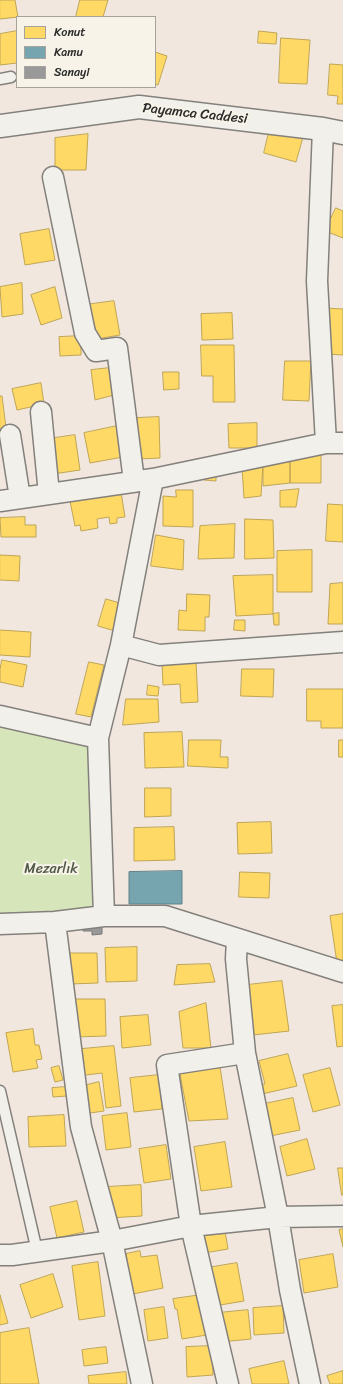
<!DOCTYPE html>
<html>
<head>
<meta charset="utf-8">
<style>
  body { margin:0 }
  #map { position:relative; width:343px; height:1384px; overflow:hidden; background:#f1e7df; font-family:Sriracha,sans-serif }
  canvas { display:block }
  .legend { position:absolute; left:16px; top:16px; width:140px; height:72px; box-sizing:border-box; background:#f7f3e8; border:1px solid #a5a39c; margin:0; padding:5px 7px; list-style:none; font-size:12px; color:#2b2b2b }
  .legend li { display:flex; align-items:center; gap:8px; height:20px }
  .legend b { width:20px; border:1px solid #a5a39c }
</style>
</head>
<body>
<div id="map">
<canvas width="343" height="1384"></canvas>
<ul class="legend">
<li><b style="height:11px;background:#ffd966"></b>Konut</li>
<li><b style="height:11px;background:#76a5af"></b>Kamu</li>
<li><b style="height:11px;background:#999"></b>Sanayi</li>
</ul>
</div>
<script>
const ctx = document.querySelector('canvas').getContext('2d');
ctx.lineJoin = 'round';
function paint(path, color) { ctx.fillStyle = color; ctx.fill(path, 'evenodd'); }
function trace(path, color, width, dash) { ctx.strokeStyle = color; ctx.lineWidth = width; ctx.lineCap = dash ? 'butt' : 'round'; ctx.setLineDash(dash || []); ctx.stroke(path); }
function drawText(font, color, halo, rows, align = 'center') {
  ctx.font = font + ' Sriracha,sans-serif'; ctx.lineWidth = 4; ctx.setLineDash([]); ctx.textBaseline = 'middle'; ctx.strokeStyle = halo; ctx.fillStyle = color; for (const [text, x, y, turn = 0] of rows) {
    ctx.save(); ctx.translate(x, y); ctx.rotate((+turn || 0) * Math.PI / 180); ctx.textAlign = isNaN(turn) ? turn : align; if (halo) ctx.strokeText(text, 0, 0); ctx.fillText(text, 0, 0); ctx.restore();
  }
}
const green = new Path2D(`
  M0,718L98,738L104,916L0,922Z`);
const homes = new Path2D(`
  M0,0H15L18,17L0,19Z
  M80,0H108L103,17H76Z
  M17,31V63L0,65V34Z
  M259,31L277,33L276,44L258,43Z
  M281,38L310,40L307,84L279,83Z
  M155,52L167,56L158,85L155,84Z
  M330,64L343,65V104H337L338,96L328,95Z
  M270,128L303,137L296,162L264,153Z
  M88,134L86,170H55V138Z
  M336,208L343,211V238L325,231Z
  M49,229L55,260L25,265L20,234Z
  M22,283L23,314L2,317L0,287Z
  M55,287L62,318L41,325L31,295Z
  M114,301L120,335L97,339L94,322L88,323L85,305Z
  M325,308L343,309V355L325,354Z
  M232,313L233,339L202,340L201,314Z
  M81,336V355L60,356L59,337Z
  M201,345H234L235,402H213V376H202Z
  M285,361H311L309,401L283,400Z
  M110,368L114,395L95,400L91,370Z
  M163,372H179V389L164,390Z
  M41,383L44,404L17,410L12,389Z
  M0,396H2L6,428L0,429Z
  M159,417L160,458L139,459L137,418Z
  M257,423V448H229L228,424Z
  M117,426L123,457L90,463L84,433Z
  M75,435L80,470L53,474L48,439Z
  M321,454V483H290V460Z
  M290,460V483L263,486V463Z
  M263,463L261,496L244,498L242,467Z
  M216,472V481L204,480L205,473Z
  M299,489L296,507H280V491Z
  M176,490H193V527L163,526V496L176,497Z
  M121,492L125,517L117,518V523L110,524L109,517L97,519L98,528L81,531L80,525L75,526L70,501Z
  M328,504L343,505V542L326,541Z
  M25,517V525H36V537H1L0,518Z
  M245,519L273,520L274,558L245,559Z
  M235,524L234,558L198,559L200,526Z
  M156,535L184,540L183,570L151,566Z
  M312,550V592H277V551Z
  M0,555L20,556L19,581L0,580Z
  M273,575V614L236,616L233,576Z
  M343,583V624H328L330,584Z
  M187,594L210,595L209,617H205V631L178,630L179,610L186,611Z
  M106,599L123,604L115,631L98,626Z
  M279,613V625H274L273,614Z
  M235,620H245V631L234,630Z
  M0,630L31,632L30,657L0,655Z
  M2,660L27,665L23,687L0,682V670Z
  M196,661L198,702L181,703L180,684L163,685L162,662Z
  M89,662L104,665L91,717L76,714Z
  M242,669H274L273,697L241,696Z
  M148,685L159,687L158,696L147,695Z
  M307,689H343V728H321V721H307Z
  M126,699H158L159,722L123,725Z
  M182,732L184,767L145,768L144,733Z
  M189,740H221L220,757H228V768L188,766Z
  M339,740H343V757H339Z
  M145,788H171V816L145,817Z
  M271,822L272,853L238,854L237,823Z
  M174,827L175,860L134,861V828Z
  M240,872L270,873L269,898L239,897Z
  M343,914V962L337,963L330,916Z
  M137,947V981L106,982L105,948Z
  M65,953H97L98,983L70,984Z
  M210,964L215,982L174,985L177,965Z
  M282,981L289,1031L253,1035L247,985Z
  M74,999H105L106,1036L75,1037Z
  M206,1003L211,1048H183L179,1012Z
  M343,1005V1046L337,1047L332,1006Z
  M148,1015L151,1045L122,1048L120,1017Z
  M33,1029L35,1045H39L42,1059L36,1060L38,1068L13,1072L6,1033Z
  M114,1046L121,1106L106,1108L102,1073L78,1076L76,1061L83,1060L82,1049Z
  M288,1054L297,1086L262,1094L259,1085L265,1084L259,1061Z
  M59,1066L63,1080L55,1082L51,1068Z
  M220,1067L228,1119L189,1121L180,1074Z
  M330,1068L340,1105L313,1112L303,1075Z
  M159,1075L162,1109L134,1112L130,1078Z
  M99,1082L104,1111L90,1113L83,1086Z
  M66,1087L67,1096L53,1097L52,1088Z
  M293,1098L300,1130L270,1136L264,1104Z
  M127,1113L131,1147L106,1150L102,1116Z
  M64,1115L66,1146L29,1147L28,1117Z
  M307,1139L315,1169L287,1176L280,1147Z
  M225,1142L232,1187L201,1191L194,1147Z
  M166,1145L171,1179L144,1183L139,1149Z
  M338,1168H343V1195H342Z
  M141,1185L142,1216L109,1218L107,1187Z
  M77,1201L84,1232L57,1238L50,1207Z
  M224,1225L228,1249L204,1253L199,1229Z
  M343,1229V1247L339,1230Z
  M140,1251L141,1257L157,1255L163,1288L133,1294L126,1254Z
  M333,1254L338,1287L304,1293L299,1260Z
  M98,1262L105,1316L79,1320L72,1266Z
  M237,1263L244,1301L214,1306L207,1268Z
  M53,1274L63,1307L31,1318L20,1285Z
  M0,1295L8,1323L0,1325Z
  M201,1295L207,1335L182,1339L177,1309H175L173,1299Z
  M283,1306L284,1333L254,1335L253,1308Z
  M164,1307L168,1338L148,1341L144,1310Z
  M248,1310L251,1339L221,1342L218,1313Z
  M29,1328L39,1384H0V1333Z
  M212,1346L213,1375L187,1377L186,1347Z
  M106,1347L108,1363L84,1366L82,1350Z
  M284,1361L289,1384H252L249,1369Z
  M343,1371V1384H330L327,1376Z
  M126,1372L127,1384H89L88,1376Z`);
const public = new Path2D(`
  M182,871V904H129V872Z`);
const industry = new Path2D(`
  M102,925V934L92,935V931H83L82,926Z`);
const lane = new Path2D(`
  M0,79L11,77
  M0,1091L37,1251`);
const street = new Path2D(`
  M323,129L317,281L326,443
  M53,177L85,333L96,351L117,348L134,481
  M41,412L49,494
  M10,435L20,498
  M0,501L153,479L326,443H343
  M121,645L159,655L343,642
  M0,716L98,738
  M104,916L98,738L121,645L153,479
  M55,922L81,1127L112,1241L142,1384
  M0,924L55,922L104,916H165L343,972
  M237,939L236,959L245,1053L278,1217L290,1290L310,1384
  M0,1255H12L112,1241L191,1226L278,1217L343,1216
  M228,1384L191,1226L167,1065L245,1053`);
const secondary = new Path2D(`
  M0,126L139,107L323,129L343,133`);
const streetNames = [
  ["Payamca Caddesi",195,114,6]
];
const parkNames = [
  ["Mezarlık",51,869]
];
paint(green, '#d7e5bb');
paint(homes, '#ffd966');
trace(homes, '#bfa554', 1);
paint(public, '#76a5af');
trace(public, '#608087', 1);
paint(industry, '#999');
trace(industry, '#787878', 1);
trace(lane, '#84807c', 13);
trace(street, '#84807c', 23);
trace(secondary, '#84807c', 25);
trace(lane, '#f2f0eb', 10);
trace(street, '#f2f0eb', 20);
trace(secondary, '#f2f0eb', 22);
drawText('14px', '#2b2b2b', '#f7f3e8', streetNames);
drawText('14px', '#505948', '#f7f3e8', parkNames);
</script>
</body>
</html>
